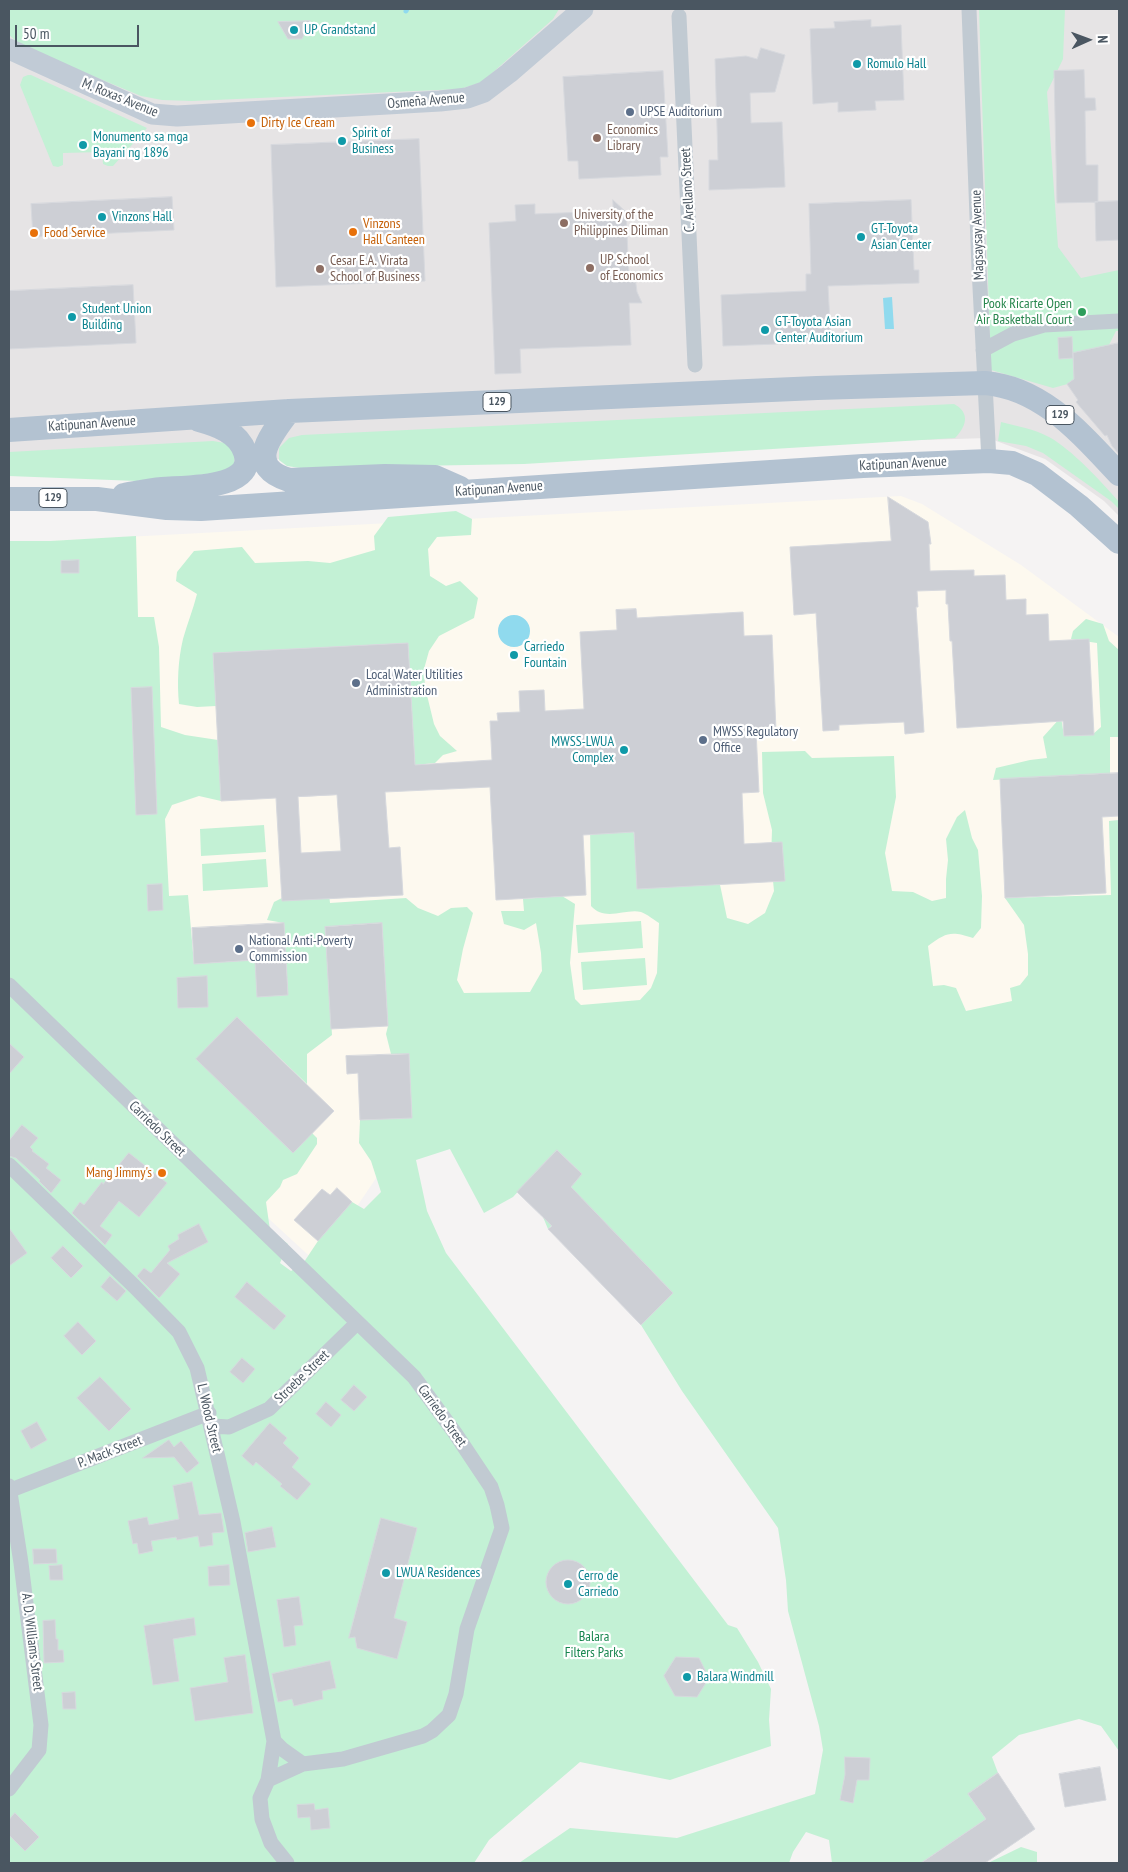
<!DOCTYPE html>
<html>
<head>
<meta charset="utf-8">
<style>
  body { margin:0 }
  #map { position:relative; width:1128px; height:1872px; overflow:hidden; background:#f5f3f3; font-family:"PT Sans Narrow",sans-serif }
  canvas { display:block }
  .frame { position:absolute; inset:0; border:10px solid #4a5661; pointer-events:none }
  .north { position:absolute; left:1063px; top:15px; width:50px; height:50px; -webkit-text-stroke:4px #fff; paint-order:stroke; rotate:88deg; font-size:14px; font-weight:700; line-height:20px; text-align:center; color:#4a5661 }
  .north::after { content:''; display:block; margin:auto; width:18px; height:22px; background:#4a5661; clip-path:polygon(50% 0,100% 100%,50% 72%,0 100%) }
  .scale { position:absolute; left:15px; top:25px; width:124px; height:22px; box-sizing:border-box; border:2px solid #4a5661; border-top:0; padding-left:6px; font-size:15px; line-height:18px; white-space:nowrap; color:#4a5661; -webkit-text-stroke:4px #fff; paint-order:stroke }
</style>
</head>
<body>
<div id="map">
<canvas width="1128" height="1872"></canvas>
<div class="frame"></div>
<div class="north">N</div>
<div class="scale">50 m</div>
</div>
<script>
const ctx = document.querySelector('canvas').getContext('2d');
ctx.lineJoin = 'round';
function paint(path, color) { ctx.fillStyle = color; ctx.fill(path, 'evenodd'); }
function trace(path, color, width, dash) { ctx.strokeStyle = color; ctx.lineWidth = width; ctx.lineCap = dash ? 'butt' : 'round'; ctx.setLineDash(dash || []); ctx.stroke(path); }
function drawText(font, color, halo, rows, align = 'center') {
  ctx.font = font + ' "PT Sans Narrow",sans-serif'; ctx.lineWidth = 4.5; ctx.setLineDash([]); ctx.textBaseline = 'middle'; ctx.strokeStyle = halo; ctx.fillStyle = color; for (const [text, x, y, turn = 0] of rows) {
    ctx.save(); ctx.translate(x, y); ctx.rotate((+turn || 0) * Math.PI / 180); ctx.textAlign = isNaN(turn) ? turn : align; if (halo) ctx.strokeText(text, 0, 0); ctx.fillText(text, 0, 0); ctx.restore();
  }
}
const commercial = new Path2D(`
  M901,496L922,504L1021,565L1119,637V820L1109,821L1116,1015L702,1054L441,1082L318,1264L119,1081L50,541Z`);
const education = new Path2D(`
  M9,9H1119V516L1104,501L1045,459L988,438L246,460L9,465Z`);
const green = new Path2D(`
  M9,9H559L553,19L482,82L460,89L192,101L162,100L141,96L23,47L9,35Z
  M979,9H1065L1063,59L1047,92L1058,247L1081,278L1119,270V331H1116L1093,377L1053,388L991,370Z
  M28,75H31L147,128L113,166H108L103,164L102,152L63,153V165L58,167L53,166L20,85L23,77Z
  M954,404C971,413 966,427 955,438L524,464L300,468L287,466L279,460V448L289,438L302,435Z
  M1001,422C1017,426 1034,429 1049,437C1070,448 1103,483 1119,502V509L1111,501L1043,453L1026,446L998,441Z
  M213,441L225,443L235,448L234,467L220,473L137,481L9,476V452Z
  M456,511L472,519L471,535L437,537L428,549L430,576L446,586L460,581L478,598L474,618L439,636L429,651L424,669L425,687L434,724L440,736L457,751L443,755L435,763L415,765L408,643L213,653L216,706L197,707L179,704C177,683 178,660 183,639C187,624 193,610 197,594L176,581L177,572L194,551L242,547L255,563L308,561L330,563L375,550L374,536L388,517Z
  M136,536L138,617H154L159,647L161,727L185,735L218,740L221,801L199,796L172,805L165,819L169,896L188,895L194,964L255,960L288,995L284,923L267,920L274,902L294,892L328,885L330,903L406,898L418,908L438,916L451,908L467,907L473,913L463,949L457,980L464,993L530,992L542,971L541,953L536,923L524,930L504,924L501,911H524L523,899L562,896L575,904L570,963L575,999L581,1005L640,1000L651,988L657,973L659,923C654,920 647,914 641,912C626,908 605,922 591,906L590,822L632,819L640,882L719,880L727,918L748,924L765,913L774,891L771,860L772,830L763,793L762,752L805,751L812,758L894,756L896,797L885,853L892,891L913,892L932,901L946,898V879L948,860L946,839L957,817L965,810L972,838L978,850L982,896L981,928L973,938C951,931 947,932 928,946L933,986L944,985L956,988L966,1011L1012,1001L1010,988L1020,985L1028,975V954L1024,925L1005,898L1111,895L1109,821L1119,820V1751L1101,1726L1079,1719L1019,1735L992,1757L998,1773L968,1794L986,1819L921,1863H832L829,1840L806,1832L793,1852L789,1863H519L570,1828L677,1838L815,1794L823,1750L819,1726L788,1611L786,1580L778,1528L682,1391L641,1325L673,1293L581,1198L548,1229L543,1217L582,1174L557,1150L513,1197L484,1213L450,1149L416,1160L427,1211L446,1253L728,1625L737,1628L758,1662L771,1689L769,1720L771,1746L670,1780L580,1762L489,1840L474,1863H9V541H50ZM382,923L388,1026L386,1034L391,1054H409L412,1117L360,1120L359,1143L371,1161L381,1192L364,1209L352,1202L320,1238L304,1262L291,1271L280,1263L288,1244L270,1230L266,1202L280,1187L283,1180L297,1174L317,1144V1138L312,1133L293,1153L197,1059L237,1017L307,1084V1054L332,1035L325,927Z
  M1086,619L1103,624L1109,641L1119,650V737H1110V775L1100,774L993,780L996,768L1030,760L1047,758L1043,737L1061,717L1064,736L1092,735L1101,727L1097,643L1071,639L1073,631Z
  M264,825L266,852L201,856L200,829Z
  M266,859L268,887L203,891L202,864Z
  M641,921L643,948L578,953L576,925Z
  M645,958L647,985L583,990L581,962Z
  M1021,1847L1037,1852V1863H988Z`);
const water = new Path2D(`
  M892,297L894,329H885L883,298Z
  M498 631a16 16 0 1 1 32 0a16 16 0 1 1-32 0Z`);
const stream = new Path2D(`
  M406,11L407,9`);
const building = new Path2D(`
  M871,20V27L901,25L904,100L875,101L876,110L838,112V102L813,104L810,29L835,28L834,22Z
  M310,21L302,39H288L278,22Z
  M761,48L785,55L775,92L750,93L751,123L782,122L785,187L709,190V160H718L715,59L746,56L757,59Z
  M1084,70L1085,98H1095L1096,110L1085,111L1086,165H1098V202L1057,203L1054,71Z
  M663,71L668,157H660L661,175L579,179L578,161H568L563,77Z
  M419,139L425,281L276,287L271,145Z
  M172,197L174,230L33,237L31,204Z
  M613,200L626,212L629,278L635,277L637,292L642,303H629L631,345L520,349L521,373L495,374L489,223L516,221L515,205L535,204V214L613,211Z
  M911,200L914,270H919V283L828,286L831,342L723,346L721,295L806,291V274H811L809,204Z
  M1119,201V240L1096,241L1095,202Z
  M133,285L136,343L9,349V291Z
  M1072,337L1073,358L1059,359L1058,338Z
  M1119,343V454L1112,446L1107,435L1105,436L1076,402L1078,400L1067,384L1074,379L1073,353Z
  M888,497L928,522L931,544H929L930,571L974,570V576L1005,575L1006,600L1026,599V615L1048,614L1049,641L1089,639L1094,735L1064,736L1063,721L957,728L952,641H950L948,604H946V590L917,591L918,607H916L924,732L905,734L904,722L839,725V730L823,731L816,613L794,615L790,547L891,541Z
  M79,560V573H61V561Z
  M636,609L637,618L743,612L744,636L772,635L776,730L756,731L759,792L742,793L744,844L782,842L785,881L637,889L634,832L583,835L586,895L496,900L490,787L385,792L389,848L400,847L403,895L282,901L276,798L221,801L213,653L408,643L415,765L492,760L490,721H498L497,713L520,712L519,691L544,690L545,711L584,709L580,632L617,630L616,610ZM337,795L341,851L301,853L298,797Z
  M152,687L157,814L136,815L131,688Z
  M1119,773V816L1102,817L1106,893L1005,898L1000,779Z
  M162,884L163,910L148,911L147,885Z
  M284,923L288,995L257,997L255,960L194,964L192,928Z
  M382,923L388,1026L331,1029L325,927Z
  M207,976L208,1007L178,1008L177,978Z
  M237,1017L334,1111L293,1153L196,1059Z
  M9,1043L24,1057L9,1074Z
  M409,1054L412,1118L360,1120L358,1073L347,1074L346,1056Z
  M22,1125L38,1138L30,1147L33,1150L32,1151L49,1164L46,1168L61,1180L51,1193L39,1181L40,1180L16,1158L9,1156V1141Z
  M557,1150L582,1174L571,1187L673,1293L641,1325L548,1229L552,1226L517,1192Z
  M129,1153L167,1183L139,1217L119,1201L100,1226L112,1235L105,1245L72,1213L80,1202L84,1205L102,1182L103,1184Z
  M337,1188L352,1202L318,1241L294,1220L322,1189L330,1195Z
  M199,1224L208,1242L167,1263L180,1274L159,1298L137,1276L144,1268L151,1273L170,1250L168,1246L179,1239L178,1235Z
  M9,1228L27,1253L9,1266Z
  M63,1246L83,1266L71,1278L51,1258Z
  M110,1276L126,1291L117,1301L101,1287Z
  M247,1282L286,1316L274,1330L235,1297Z
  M78,1322L96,1341L82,1355L64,1336Z
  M242,1358L255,1369L243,1383L230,1372Z
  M100,1377L131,1409L109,1431L77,1398Z
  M354,1385L367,1397L354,1411L341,1400Z
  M326,1402L341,1415L331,1427L316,1414Z
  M37,1422L47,1440L31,1449L21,1431Z
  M270,1423L287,1438L283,1443L299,1458L292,1467L311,1484L297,1500L280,1486L282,1484L256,1462L253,1466L242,1456Z
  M169,1440L174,1447L181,1441L199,1463L187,1473L174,1457L143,1458Z
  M192,1482L199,1515L221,1513L224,1532L212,1533L213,1545L200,1547L198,1536L177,1540L176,1537L151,1541L153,1551L139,1554L137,1543L133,1544L128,1521L147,1517L149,1525L179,1519L173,1486Z
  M381,1518L417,1528L394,1618L407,1622L397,1659L357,1648L355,1637L349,1638Z
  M272,1527L276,1547L248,1552L245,1533Z
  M33,1549H56L57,1563L34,1564Z
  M546 1582a22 22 0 1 1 44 0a22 22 0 1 1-44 0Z
  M62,1565L63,1580H50L49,1566Z
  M229,1565L230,1585L209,1586L208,1567Z
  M299,1597L303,1625L294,1626L296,1645L284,1647L277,1600Z
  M194,1618L196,1635L173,1639L179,1681L153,1685L144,1626Z
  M55,1620L56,1639H58V1650H63L64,1662L44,1663L43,1621Z
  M245,1655L253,1713L195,1721L190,1688L228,1682L224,1658Z
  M676,1657L699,1658L709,1678L697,1697L675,1696L664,1676Z
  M330,1661L336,1688L322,1691L323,1699L294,1706L292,1699L278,1702L272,1674Z
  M75,1692L76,1709H63L62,1693Z
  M845,1757L870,1758L869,1780H857L853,1803L840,1800L845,1775Z
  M1100,1767L1106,1800L1065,1807L1059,1774Z
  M998,1773L1035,1829L985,1863H921L986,1819L968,1794Z
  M314,1804L315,1810L328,1808L330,1828L311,1830L310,1817L298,1818L297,1805Z
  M15,1813L39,1837L25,1851L9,1835V1820Z`);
const street = new Path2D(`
  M969,9L979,268L989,461
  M679,16L695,365
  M983,350L1013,334L1044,325L1119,321
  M9,985L414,1377L455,1433L491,1487L497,1505L502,1528L467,1629L456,1694L449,1715L432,1731L423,1736L343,1759L303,1764L268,1780
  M9,1165L134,1286L179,1332L197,1368L233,1522L274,1741L268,1780L260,1798L262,1819L271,1843L287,1863
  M212,1426L229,1427L269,1409L357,1323
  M9,1486L21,1563L41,1725L39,1750L9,1789
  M11,1490L209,1413
  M274,1741L282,1749L303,1764`);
const secondary = new Path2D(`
  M9,49L152,114L177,116L440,101L467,98L484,92L509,73L583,9`);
const primary = new Path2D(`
  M289,411C271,435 244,466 289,480L385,476L435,477L460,488
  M9,430L289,411L817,388L985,383C1043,388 1081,434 1119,474
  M124,495C136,493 149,490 162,489C183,487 258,490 245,452C238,432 217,425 199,420
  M9,499H97L167,508L201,509L863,466L989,461L1012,463L1037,474L1079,506L1119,542`);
const markers = [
  [294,30,5,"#0f9aa8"],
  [857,64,5,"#0f9aa8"],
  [630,112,5,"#5c6f8a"],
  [251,123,5,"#e8710a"],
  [597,138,5,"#8d6e63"],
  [342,141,5,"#0f9aa8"],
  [83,145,5,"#0f9aa8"],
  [102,217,5,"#0f9aa8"],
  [564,223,5,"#8d6e63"],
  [353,232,5,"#e8710a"],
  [34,233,5,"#e8710a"],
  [861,237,5,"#0f9aa8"],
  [590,268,5,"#8d6e63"],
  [320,269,5,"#8d6e63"],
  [1082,312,5,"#2e9e5b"],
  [72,317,5,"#0f9aa8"],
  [765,330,5,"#0f9aa8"],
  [514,655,5,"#0f9aa8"],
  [356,683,5,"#5c6f8a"],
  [703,740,5,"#5c6f8a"],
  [624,750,5,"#0f9aa8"],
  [239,949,5,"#5c6f8a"],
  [162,1173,5,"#e8710a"],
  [386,1573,5,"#0f9aa8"],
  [568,1584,5,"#0f9aa8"],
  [687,1677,5,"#0f9aa8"]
];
const shields = [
  [497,402,28],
  [1060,415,28],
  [53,498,28]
];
const shieldNames = [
  ["129",497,402],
  ["129",1060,415],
  ["129",53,498]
];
const cultureNames = [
  ["UP Grandstand",304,30],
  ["Romulo Hall",867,64],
  ["Spirit of",352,133],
  ["Business",352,149],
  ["Monumento sa mga",93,137],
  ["Bayani ng 1896",93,153],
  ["Vinzons Hall",112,217],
  ["GT-Toyota",871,229],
  ["Asian Center",871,245],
  ["Student Union",82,309],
  ["Building",82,325],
  ["GT-Toyota Asian",775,322],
  ["Center Auditorium",775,338],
  ["Carriedo",524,647],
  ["Fountain",524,663],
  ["MWSS-LWUA",614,742,"right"],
  ["Complex",614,758,"right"],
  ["LWUA Residences",396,1573],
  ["Cerro de",578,1576],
  ["Carriedo",578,1592],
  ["Balara Windmill",697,1677]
];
const streetNames = [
  ["M. Roxas Avenue",120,98,22],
  ["Osmeña Avenue",426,101,-5],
  ["C. Arellano Street",688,190,-93],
  ["Magsaysay Avenue",978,235,-92],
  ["Katipunan Avenue",92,424,-4],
  ["Katipunan Avenue",903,464,-3],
  ["Katipunan Avenue",499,489,-4],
  ["Carriedo Street",157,1129,44],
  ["Stroebe Street",302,1377,-44],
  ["Carriedo Street",442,1416,54],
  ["L. Wood Street",209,1418,77],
  ["P. Mack Street",110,1452,-21],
  ["A. D. Williams Street",32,1642,83]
];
const serviceNames = [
  ["UPSE Auditorium",640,112],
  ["Local Water Utilities",366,675],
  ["Administration",366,691],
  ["MWSS Regulatory",713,732],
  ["Office",713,748],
  ["National Anti-Poverty",249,941],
  ["Commission",249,957]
];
const foodNames = [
  ["Dirty Ice Cream",261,123],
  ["Vinzons",363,224],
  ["Hall Canteen",363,240],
  ["Food Service",44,233],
  ["Mang Jimmy's",152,1173,"right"]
];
const educationNames = [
  ["Economics",607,130],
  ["Library",607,146],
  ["University of the",574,215],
  ["Philippines Diliman",574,231],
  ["UP School",600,260],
  ["of Economics",600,276],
  ["Cesar E.A. Virata",330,261],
  ["School of Business",330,277]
];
const leisureNames = [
  ["Pook Ricarte Open",1072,304],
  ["Air Basketball Court",1072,320]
];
const parkNames = [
  ["Balara",594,1637],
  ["Filters Parks",594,1653]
];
paint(commercial, '#fdf9ef');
paint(education, '#e6e4e5');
paint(green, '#c3f1d5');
paint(water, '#90daee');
trace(stream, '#90daee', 5);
paint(building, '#cdcfd5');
trace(building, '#d7d9de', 1);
trace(street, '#c1cad2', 15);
trace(secondary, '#c1cbd6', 21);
trace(primary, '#b3c2d1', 24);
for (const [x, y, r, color] of markers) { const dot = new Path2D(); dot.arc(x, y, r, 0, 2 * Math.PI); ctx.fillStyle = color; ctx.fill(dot); trace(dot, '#fff', 2); }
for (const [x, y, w] of shields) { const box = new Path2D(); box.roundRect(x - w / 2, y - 9.5, w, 19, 4); ctx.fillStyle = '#fff'; ctx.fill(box); trace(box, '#4a5661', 1); }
drawText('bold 12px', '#4a5661', null, shieldNames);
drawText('14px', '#0d838f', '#fff', cultureNames, 'left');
drawText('14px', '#4a5661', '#fff', streetNames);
drawText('14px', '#4e5e75', '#fff', serviceNames, 'left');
drawText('14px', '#c56008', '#fff', foodNames, 'left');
drawText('14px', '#785e54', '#fff', educationNames, 'left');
drawText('14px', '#27864d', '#fff', leisureNames, 'right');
drawText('14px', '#17864f', '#fff', parkNames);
</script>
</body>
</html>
